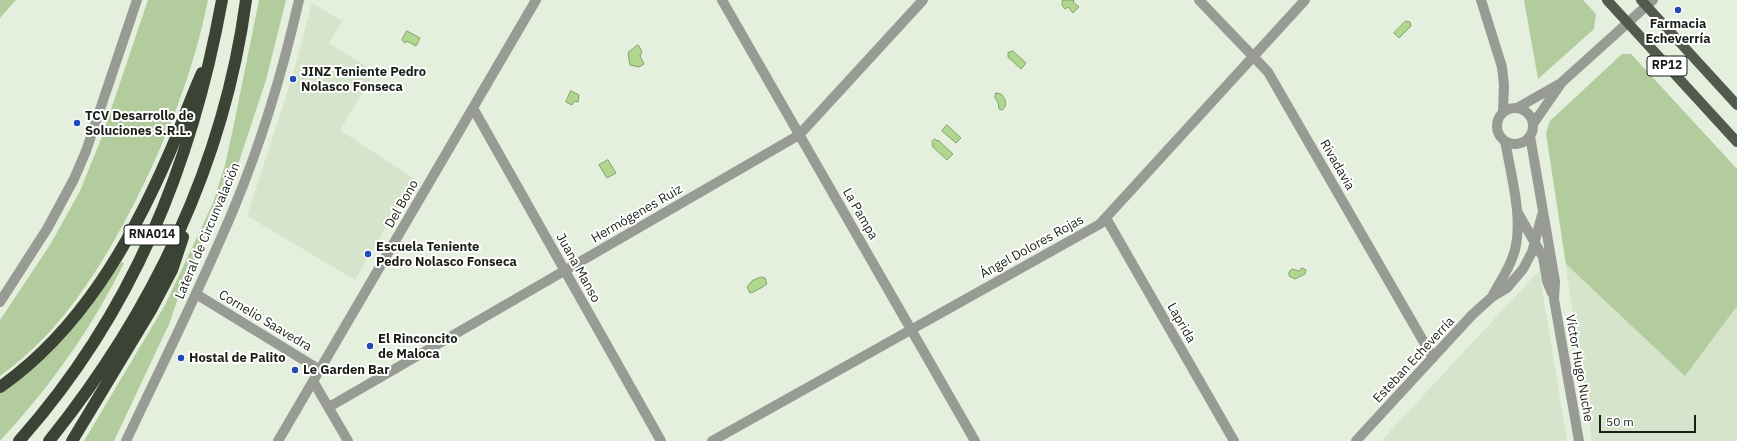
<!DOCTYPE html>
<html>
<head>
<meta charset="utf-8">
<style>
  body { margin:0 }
  #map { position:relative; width:1737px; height:441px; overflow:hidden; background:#e5efdd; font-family:"IBM Plex Sans",sans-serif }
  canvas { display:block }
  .scale { position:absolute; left:1599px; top:415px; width:97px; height:18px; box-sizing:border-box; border:2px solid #1b1f18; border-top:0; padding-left:5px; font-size:12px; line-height:14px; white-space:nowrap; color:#1b1f18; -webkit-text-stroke:3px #fff; paint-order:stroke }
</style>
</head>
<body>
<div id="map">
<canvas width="1737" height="441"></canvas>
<div class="scale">50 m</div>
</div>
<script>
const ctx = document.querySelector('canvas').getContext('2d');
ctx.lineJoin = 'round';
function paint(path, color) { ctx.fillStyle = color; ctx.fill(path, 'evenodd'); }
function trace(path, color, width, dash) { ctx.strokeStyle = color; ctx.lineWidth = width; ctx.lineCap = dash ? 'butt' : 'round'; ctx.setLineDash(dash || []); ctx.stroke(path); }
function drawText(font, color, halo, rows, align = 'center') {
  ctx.font = font + ' "IBM Plex Sans",sans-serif'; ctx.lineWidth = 4; ctx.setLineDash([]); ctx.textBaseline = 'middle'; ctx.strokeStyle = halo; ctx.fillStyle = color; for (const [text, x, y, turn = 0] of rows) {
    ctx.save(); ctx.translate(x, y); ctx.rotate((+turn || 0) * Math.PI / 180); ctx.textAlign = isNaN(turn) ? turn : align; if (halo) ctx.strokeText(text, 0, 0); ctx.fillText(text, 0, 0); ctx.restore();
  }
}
const built = new Path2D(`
  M312,3L342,21L329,43L375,72L340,130L414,179L355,280L247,216L292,78Z
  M1622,54H1631L1737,169V441H1592L1546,133L1550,121Z
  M1539,271L1567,441H1381L1522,289Z`);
const green = new Path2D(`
  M0,0H16L0,18Z
  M148,0H208C194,70 168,136 136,200C102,266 62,332 0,376V320L50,245L80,191L101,139Z
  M259,0H286L266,80L229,192L181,289L170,322L114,441H84L165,305L213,203L225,165L234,124Z
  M1524,0H1583L1596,14L1594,29L1538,79Z
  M1622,54H1631L1737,169V306L1685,376L1566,264L1546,133L1550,121Z
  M121,262L124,263C92,328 50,387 0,441V392L89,308Z`);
const water = new Path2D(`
  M1063,0H1074L1073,2L1079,7L1073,13L1068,7L1065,9L1062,5Z
  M1406,21L1410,22L1411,26L1399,38L1394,33Z
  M407,31L420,38L416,46L407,41L405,43L402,40Z
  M638,45L642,51L640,56L644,64L639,67L630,65L628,53Z
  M1013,51L1026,63L1021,69L1008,57V53Z
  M571,91L579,95L578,102L574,101L572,105L566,102Z
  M996,93L1001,94C1006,99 1008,106 1002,110L999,109L998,102L995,98Z
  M947,125L961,138L956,143L942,131Z
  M935,139L937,141L938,140L953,154L947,160L932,146L933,144L932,142Z
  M608,160L616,173L607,178L599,165Z
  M1302,268L1306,270L1305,274L1295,279L1289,276V272L1292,269L1299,271Z
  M761,277L765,278L767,284C766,285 753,293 750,293L747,287L752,281Z`);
const minor = new Path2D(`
  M722,0L975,441
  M1199,0L1268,72L1433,358
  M1481,0L1502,67L1504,85L1503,111
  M1497 126a18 18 0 1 1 36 0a18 18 0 1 1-36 0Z
  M473,108L661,441
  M1517,108L1561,83L1653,0
  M1533,124L1560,85
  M1530,136L1555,281L1554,299L1579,441
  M1518,213L1543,257L1547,281L1552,293
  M1106,218L1234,441
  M196,294L320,370
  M1492,297C1499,283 1508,271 1513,256C1525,224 1511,175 1505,141
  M0,302L47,229L74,179L86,151L137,0
  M313,381L348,441
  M329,407L799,135L923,0
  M126,441C163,363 201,287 234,208C262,141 283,70 299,0
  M278,441L536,0
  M712,441L1100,224L1305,0
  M1356,441L1472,315L1492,297L1507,288L1523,269L1532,252L1542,215`);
const major = new Path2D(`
  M1607,0L1737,142
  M1641,0L1737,105`);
const highway = new Path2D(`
  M0,387C80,331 131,242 169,154C181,127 190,99 202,73
  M19,441C132,314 192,165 222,0
  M49,441C152,313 224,164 246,0
  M72,441L151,310L172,270L183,237`);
const markers = [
  [1678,10,4,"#214bb9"],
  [293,79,4,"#214bb9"],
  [77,123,4,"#214bb9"],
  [368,254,4,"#214bb9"],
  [370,346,4,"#214bb9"],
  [181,358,4,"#214bb9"],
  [295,370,4,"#214bb9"]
];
const shields = [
  [1667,66,40],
  [152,235,56]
];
const shieldNames = [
  ["RP12",1667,66],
  ["RNA014",152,235]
];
const poiNames = [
  ["Farmacia",1678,24,"center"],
  ["Echeverría",1678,39,"center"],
  ["JINZ Teniente Pedro",301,72],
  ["Nolasco Fonseca",301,87],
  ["TCV Desarrollo de",85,116],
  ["Soluciones S.R.L.",85,131],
  ["Escuela Teniente",376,247],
  ["Pedro Nolasco Fonseca",376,262],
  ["El Rinconcito",378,339],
  ["de Maloca",378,354],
  ["Hostal de Palito",189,358],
  ["Le Garden Bar",303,370]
];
const streetNames = [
  ["Rivadavia",1337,165,60],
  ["Del Bono",402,204,-60],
  ["Hermógenes Ruiz",637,214,-30],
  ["La Pampa",860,214,60],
  ["Lateral de Circunvalación",208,231,-67],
  ["Ángel Dolores Rojas",1032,247,-29],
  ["Juana Manso",578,268,61],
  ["Cornelio Saavedra",265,321,31],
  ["Laprida",1181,323,60],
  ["Esteban Echeverría",1414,360,-47],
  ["Víctor Hugo Nuche",1579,368,80]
];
paint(built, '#d6e4cb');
paint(green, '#b2cc9d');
paint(water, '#b0d78e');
trace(water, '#83a06b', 1);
trace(minor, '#979b94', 10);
trace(major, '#52594d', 10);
trace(highway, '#3b4334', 12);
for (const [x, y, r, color] of markers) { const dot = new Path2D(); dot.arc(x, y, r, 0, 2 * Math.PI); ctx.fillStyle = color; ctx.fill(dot); trace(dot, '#fff', 1.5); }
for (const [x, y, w] of shields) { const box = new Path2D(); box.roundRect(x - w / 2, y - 10, w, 20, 3); ctx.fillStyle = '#fff'; ctx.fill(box); trace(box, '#1b1f18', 1); }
drawText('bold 12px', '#1b1f18', null, shieldNames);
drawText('bold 13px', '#1b1f18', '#fff', poiNames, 'left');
drawText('13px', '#1b1f18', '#fff', streetNames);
</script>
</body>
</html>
